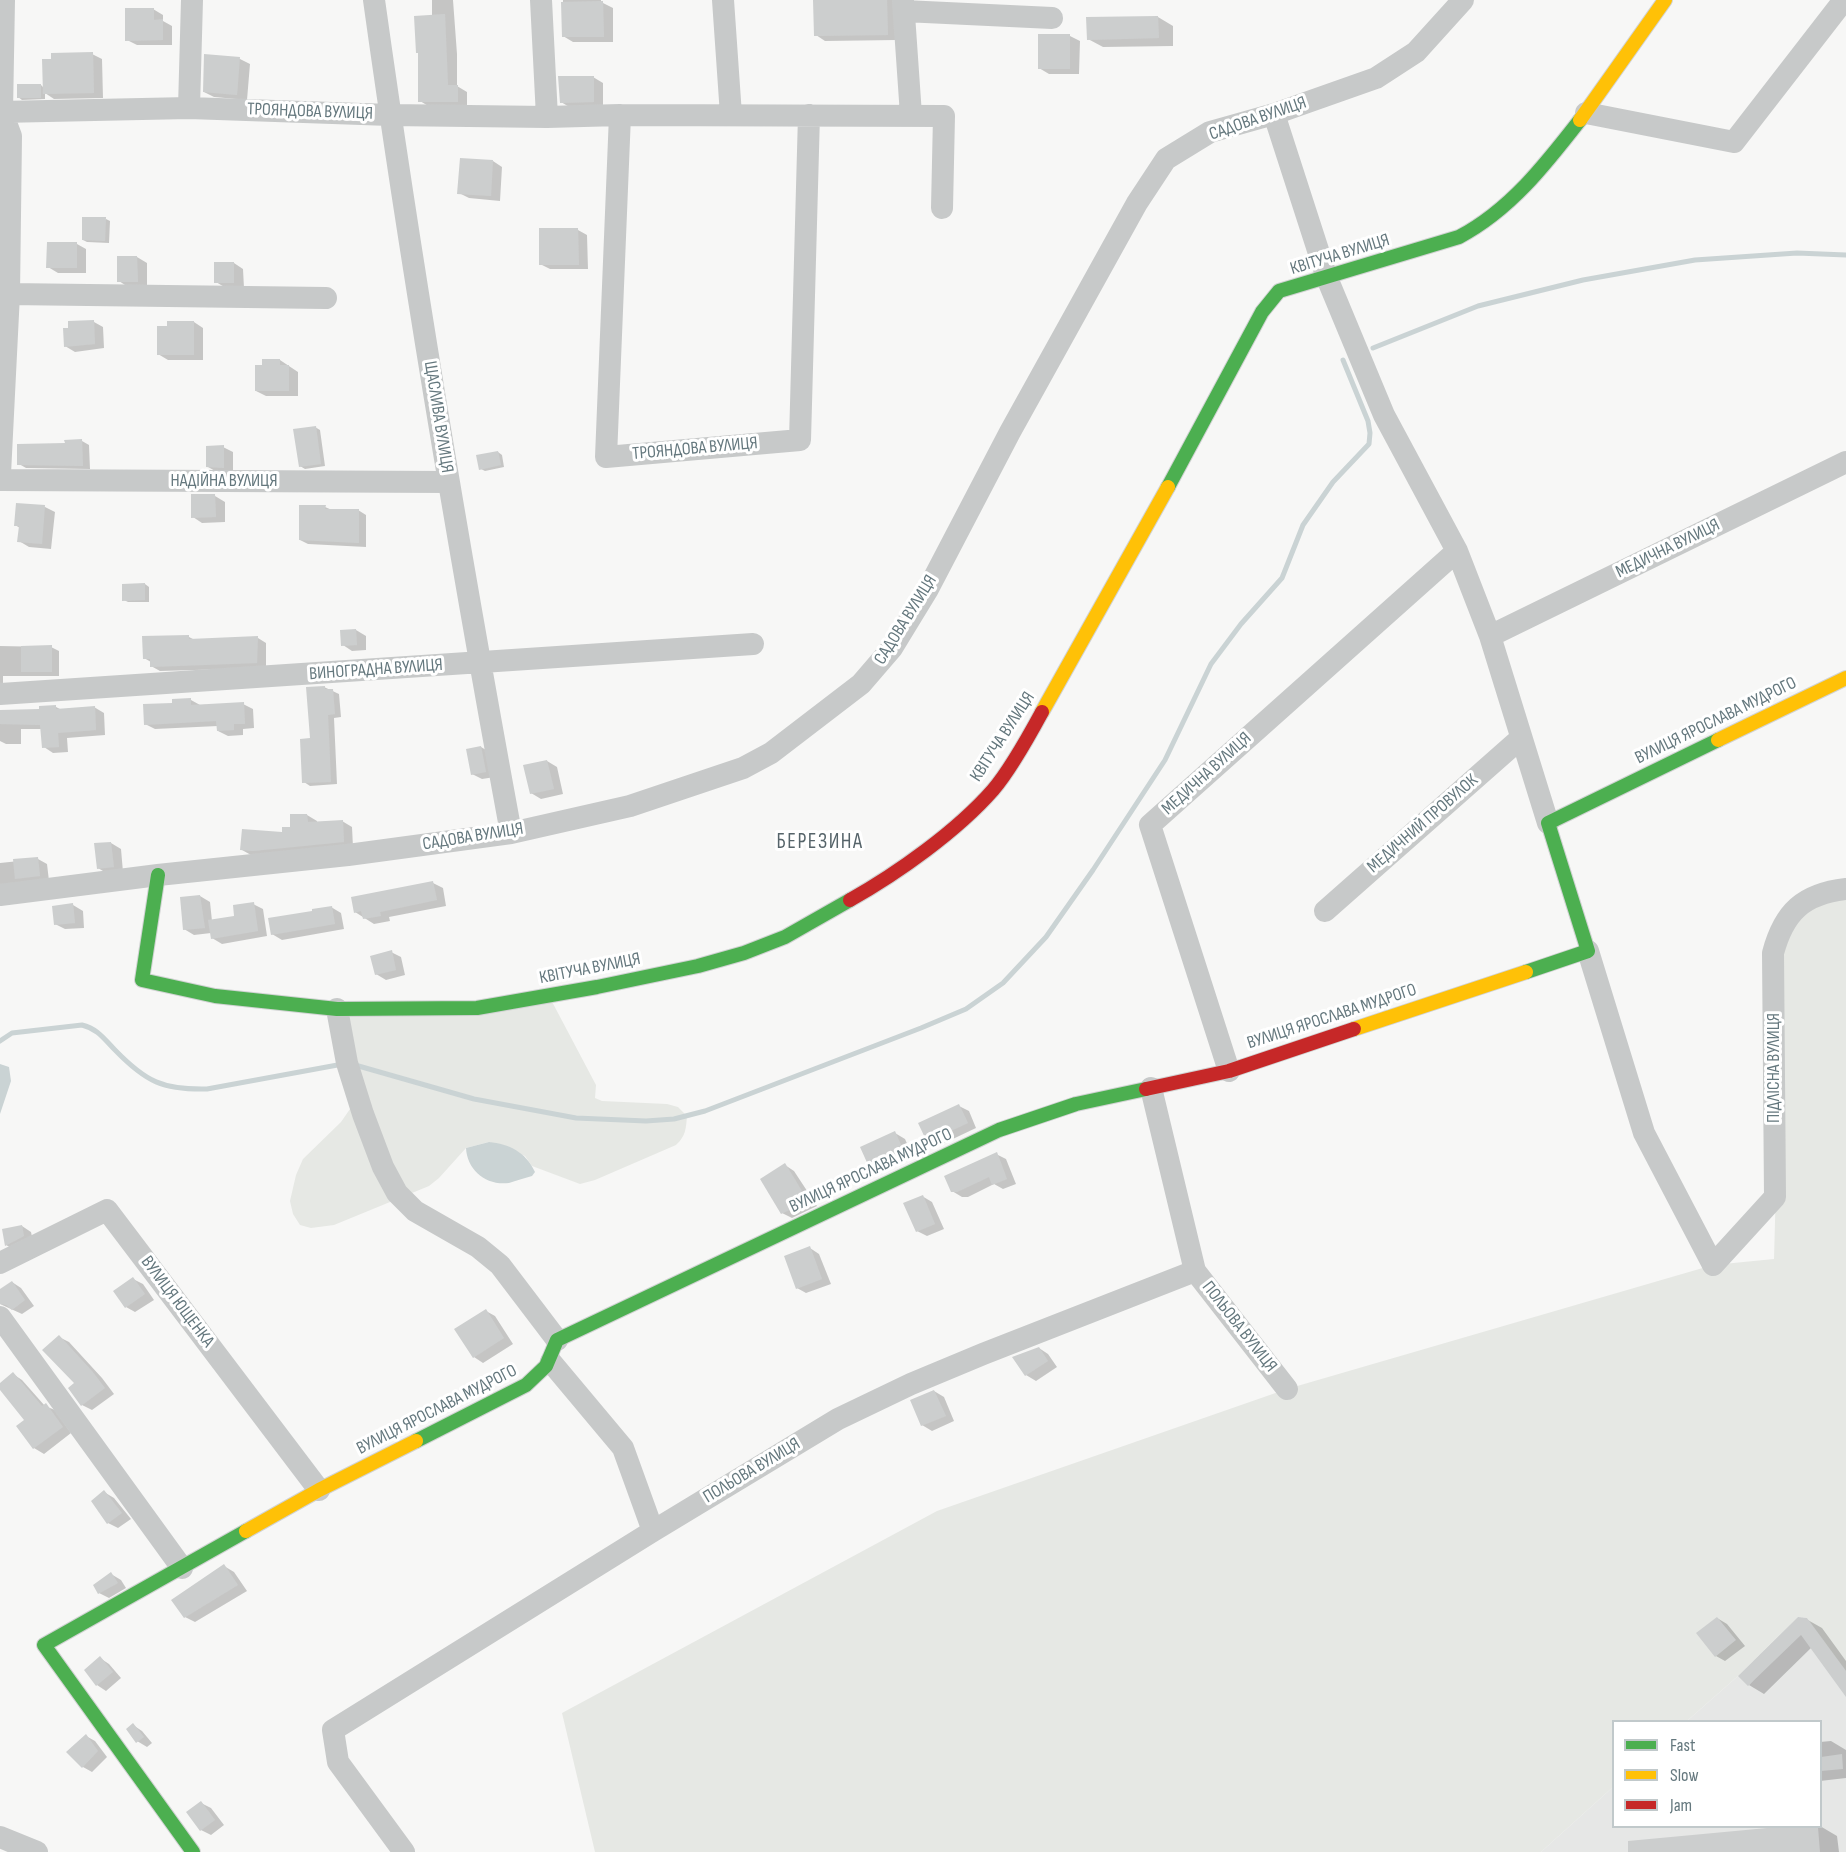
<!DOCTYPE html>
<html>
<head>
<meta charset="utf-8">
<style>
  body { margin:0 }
  #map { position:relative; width:1846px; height:1852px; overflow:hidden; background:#f7f7f6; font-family:"Sofia Sans Condensed",sans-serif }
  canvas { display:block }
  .legend { position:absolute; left:1612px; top:1720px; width:210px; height:108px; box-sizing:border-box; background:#fff; border:2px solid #c1c9cb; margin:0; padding:8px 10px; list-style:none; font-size:18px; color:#65787e }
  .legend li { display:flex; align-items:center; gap:12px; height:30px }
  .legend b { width:30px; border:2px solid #c1c9cb }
</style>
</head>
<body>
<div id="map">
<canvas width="1846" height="1852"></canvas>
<ul class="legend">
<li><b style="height:8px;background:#4caf50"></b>Fast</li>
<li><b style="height:8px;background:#ffc107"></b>Slow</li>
<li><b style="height:8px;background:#c62828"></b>Jam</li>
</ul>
</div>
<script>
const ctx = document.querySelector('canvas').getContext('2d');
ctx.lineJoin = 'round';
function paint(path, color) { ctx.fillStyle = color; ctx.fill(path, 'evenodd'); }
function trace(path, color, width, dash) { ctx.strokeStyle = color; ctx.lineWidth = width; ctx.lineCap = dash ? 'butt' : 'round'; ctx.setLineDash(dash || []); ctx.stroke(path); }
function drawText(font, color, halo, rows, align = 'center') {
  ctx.font = font + ' "Sofia Sans Condensed",sans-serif'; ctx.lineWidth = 6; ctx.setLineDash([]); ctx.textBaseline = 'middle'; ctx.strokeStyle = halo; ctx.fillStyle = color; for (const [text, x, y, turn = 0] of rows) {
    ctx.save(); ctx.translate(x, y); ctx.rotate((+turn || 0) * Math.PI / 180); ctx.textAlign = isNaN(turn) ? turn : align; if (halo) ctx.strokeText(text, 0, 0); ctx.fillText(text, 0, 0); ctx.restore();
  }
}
const built = new Path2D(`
  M1798,1617L1807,1618L1846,1671V1852H1541L1613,1787L1614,1826H1820V1722L1687,1721L1738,1676Z`);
const green = new Path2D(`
  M1846,889V1671L1807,1618L1798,1617L1738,1676L1687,1721L1614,1722L1613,1787L1541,1852H595L562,1713L937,1511L1287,1389L1713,1265L1774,1259L1783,924Z
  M549,996L596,1085L595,1098L602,1101L667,1104L678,1107L687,1116C686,1128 686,1136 676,1145L595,1180L580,1184L532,1166L525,1156L489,1142L466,1148L439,1178L429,1186L334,1225L311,1228L300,1225L293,1214L290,1201L296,1175L303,1159L341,1122L350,1109L347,1063L337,1009Z`);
const water = new Path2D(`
  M0,1064L9,1067L11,1081L0,1114Z
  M489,1142C509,1144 526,1152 535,1172L532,1176C524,1178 516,1181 509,1183C486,1186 467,1170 466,1148Z`);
const shadow = new Path2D(`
  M432,0H453L457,54V86L467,92V107H430L420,101L432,16Z
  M563,0H601V2L613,8V42H573L563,36Z
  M814,0H896L897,40L825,41L816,35Z
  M153,9L163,15V21L172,26V45H137L127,40Z
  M1158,17L1173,26V46L1103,47L1088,39Z
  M1070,36L1080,41L1079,74H1049L1039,68Z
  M92,54L102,59L103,98L54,99L45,93V99L22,100L18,97L41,85L44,88Z
  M205,56L240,59L250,64L247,100L214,97L204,92Z
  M593,77L603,83V107L571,108L561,102Z
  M493,161L502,167L500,201L469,198L459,193Z
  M106,219L110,221L109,243L87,242L83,240Z
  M578,230L587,235L588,269H550L540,264Z
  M77,244L86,249V273H58L48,267Z
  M137,257L147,263V287H128L119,281Z
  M234,263L243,269L244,288H226L216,282Z
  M94,322L103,327L104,348L75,352L65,346Z
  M194,322L203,328V360H168L158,354Z
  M280,360L298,372V396H266L256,391L263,366Z
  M315,427L320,430L325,466L305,469L300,466Z
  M82,441L89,445L90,469L26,468L19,464L66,445Z
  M223,447L233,452V472H217L208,467Z
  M498,452L502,455L504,467L485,471L481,469Z
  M215,496L225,502V522L202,523L193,517Z
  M17,504L45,507L55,512L51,549L29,547L19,541L20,528L15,525Z
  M325,507L332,510H358L366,515V547L308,544L300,540Z
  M145,584L149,587V602H128L124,600Z
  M356,630L366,636V650L352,651L343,645Z
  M189,637L195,640L258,638L266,643V668L160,671L151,666V662L144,658Z
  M0,646L51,647L59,651V676H3V686L0,688Z
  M324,687L339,694L341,717L334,718L337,784L310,786L304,782Z
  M191,700L200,705L243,704L253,709L254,728L243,729V735L228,736L218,731V726L155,729L145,724L174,704Z
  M56,707L62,710L94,707L104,713L105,735L67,738L68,752L53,753L44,747L42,729H21V744H6L0,741V712L41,710Z
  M481,747L491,753L495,777L482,779L472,774Z
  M547,761L557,767L563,794L541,799L531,793Z
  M307,815L317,821V823L342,821L352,827L353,847L251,855L242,850L283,833L292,829Z
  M111,843L121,849L123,872L108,874L98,868Z
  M38,859L47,864L49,881L0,892V863Z
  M433,883L443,888L446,906L389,917L390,921L374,924L355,912Z
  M200,896L210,902L212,921L236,917L253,904L263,909L267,936L222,944L212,938L211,933L194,935L184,929Z
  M73,905L83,911L84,928L65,929L55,924Z
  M331,907L341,913L344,929L282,940L272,934Z
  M391,952L401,957L405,975L386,980L376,974Z
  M959,1106L969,1111L976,1128L938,1146L928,1141Z
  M895,1133L905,1139L913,1157L880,1172L870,1166Z
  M996,1154L1006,1159L1016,1184L1003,1189L994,1184L968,1197H962L952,1191Z
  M785,1165L794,1171L817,1206L792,1218L782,1213Z
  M922,1196L932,1202L944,1229L927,1236L917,1231Z
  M22,1226L31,1232L33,1241L15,1250L6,1245Z
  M810,1248L819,1254L831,1284L806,1293L797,1288Z
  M133,1279L143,1284L154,1300L135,1312L126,1307Z
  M12,1282L21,1288L34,1306L22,1314L0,1304V1291Z
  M486,1311L495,1316L513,1344L483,1363L474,1357Z
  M59,1337L69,1342L102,1378L114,1394L92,1410L82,1405Z
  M1039,1348L1048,1354L1057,1367L1036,1381L1026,1375Z
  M13,1374L22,1380L45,1406L55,1410L71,1433L44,1454L34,1448L27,1420L0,1388V1385Z
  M934,1391L944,1397L954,1421L932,1431L922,1425Z
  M104,1492L114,1498L131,1519L118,1528L108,1523Z
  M224,1566L234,1572L247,1591L195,1622L185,1617Z
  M111,1574L121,1580L126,1588L109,1598L99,1593Z
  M1717,1618L1727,1624L1745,1646L1725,1661L1716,1656Z
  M1806,1619L1822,1628L1846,1661V1694L1812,1647L1764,1694L1749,1685Z
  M100,1658L109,1664L121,1678L106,1691L97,1685Z
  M133,1725L142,1731L152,1743L147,1747L137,1741Z
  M86,1736L95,1741L107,1757L92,1772L83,1767Z
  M1831,1741L1846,1750V1778L1820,1781V1742Z
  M201,1803L211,1808L224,1825L211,1835L201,1830Z
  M1793,1826H1820L1837,1836L1839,1852H1649L1648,1841Z`);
const stream = new Path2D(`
  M1373,348L1478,306L1583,280L1695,260L1797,253L1846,255
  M0,1041L12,1033L82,1025C98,1029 104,1039 115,1050C146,1082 163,1090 207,1089L343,1064
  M355,1065L474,1099L576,1118L646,1121L674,1119L705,1111L921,1028L966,1009L1003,983L1046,937L1093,870L1165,760L1211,664L1241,624L1282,578L1303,525L1333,482L1369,444L1370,433L1368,421L1343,360`);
const building = new Path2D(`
  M813,0H887L888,35L814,36Z
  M603,1L604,37H562L561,2Z
  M125,8H154V20L163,19V40L125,41Z
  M445,14L448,85H458V102H418V53H416L414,16Z
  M1158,16L1159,38L1087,40L1086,17Z
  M1038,34H1070V69H1038Z
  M93,52L94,93L43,94L42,59H51V53Z
  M204,54L240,57L237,95L203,92Z
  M558,76H594V102L560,103Z
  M17,84H41V98H17Z
  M460,158L493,160L491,196L457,194Z
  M82,217H106L105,241L82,240Z
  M539,228H578L579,265H539Z
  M47,242H77V268H46Z
  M117,256H137L138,282H117Z
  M214,262H234V283H214Z
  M94,320L95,344L64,347L63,328H68V321Z
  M167,321H194V355H157V326H167Z
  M262,359H280V365H289V391H255V365H262Z
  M316,426L321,464L299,467L293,429Z
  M82,439L83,466L17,465V444L65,443L64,440Z
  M224,445V468L206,467V446Z
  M498,451L501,465L479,470L476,455Z
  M191,494H215L216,517L191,518Z
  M16,503L45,505L42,544L17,542L19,526H14Z
  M299,505H326L325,509H359V543L299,540Z
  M145,583V600L122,601V584Z
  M356,629L357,645L341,646L340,630Z
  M189,635V639L258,636L257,663L150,667V659H143L142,636Z
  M52,645V672H21V646Z
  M325,686V689H333L335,714L328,715L331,782L302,783L300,739L310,738L306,687Z
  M191,698V705L244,702L245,724H234V730L217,731L216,721L144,725L143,704L172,703V699Z
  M56,705V709L95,706L96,730L58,733L59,747L42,748L40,725L0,724V710L39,709V706Z
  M481,746L486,772L471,775L466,749Z
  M547,760L554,789L530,794L523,765Z
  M290,814H307L308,822L343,820L344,842L253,851L240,850L242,829L282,832V827H290Z
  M111,842L114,867L97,869L94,843Z
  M38,857L40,876L15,879L13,859Z
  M433,881L437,900L380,912L381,916L363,919L361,911L354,913L351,897Z
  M200,895L205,928L183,930L180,897Z
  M254,902L258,931L211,939L208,920L234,916L233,905Z
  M73,903L75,923L54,925L52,906Z
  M332,906L335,924L271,935L268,918L312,911V909Z
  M392,950L396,970L375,975L370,956Z
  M959,1104L968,1123L927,1142L918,1123Z
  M895,1131L904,1152L869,1167L860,1147Z
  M997,1152L1007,1179L992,1185L989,1177L957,1192H951L944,1176Z
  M785,1163L808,1201L781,1214L760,1179Z
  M923,1195L935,1224L916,1232L903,1203Z
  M22,1225L24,1236L5,1246L2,1229Z
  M810,1246L822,1279L796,1289L784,1256Z
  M133,1277L145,1294L125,1308L113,1291Z
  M12,1281L25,1300L12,1310L6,1305L0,1304V1289Z
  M486,1309L504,1338L473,1358L454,1329Z
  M59,1335L92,1371L105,1388L81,1406L68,1388L74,1383L42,1350Z
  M1039,1347L1048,1361L1025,1376L1012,1357Z
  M13,1372L42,1406L46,1403L63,1427L33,1449L16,1426L24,1420L0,1390V1383Z
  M934,1390L946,1416L921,1426L910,1400Z
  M104,1490L122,1513L107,1524L91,1501Z
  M224,1564L238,1585L184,1618L171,1600Z
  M111,1572L118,1583L98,1594L93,1585Z
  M1717,1617L1736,1640L1715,1657L1696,1633Z
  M1798,1617L1807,1618L1846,1671V1697L1801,1635L1748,1686L1738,1676Z
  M100,1656L113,1672L96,1686L84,1670Z
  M133,1723L144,1737L136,1743L126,1729Z
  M86,1734L98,1751L82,1768L66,1752Z
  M1842,1754L1843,1769L1821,1771V1757Z
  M201,1801L215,1820L200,1831L186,1812Z
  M1778,1827H1818L1820,1852H1628V1841Z`);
const street = new Path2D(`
  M374,0C413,279 460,556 511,833
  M541,0L547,117
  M723,0L731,115
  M903,0L911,115
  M904,11L1052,18
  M189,108L192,0
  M0,112L189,108L390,115L547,117L620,115L944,116L942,208
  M1586,113L1734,142L1844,0
  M1274,114L1327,278L1384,415L1457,551L1490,636L1548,823
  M620,115L606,457L800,440L809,115
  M9,294L326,298
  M0,474L9,294L11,136L2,112L4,0
  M0,480L448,482
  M1490,636L1846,462
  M0,694L753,644
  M0,895L158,875L348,855L511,833L630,806L743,768L771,753L861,684L892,648L928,589L1010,432L1137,203L1166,159L1210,132L1274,114L1376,78L1416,52L1463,0
  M1325,911L1521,738
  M1588,951L1644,1133L1713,1265L1775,1197L1773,953C1784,912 1803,894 1846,889
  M337,1009L347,1063L363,1114L383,1167L397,1193L415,1211L478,1247L500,1265L557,1340
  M1229,1071L1150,825L1457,551
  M1151,1088L1195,1271
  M0,1263L107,1210L319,1490
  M0,1317L182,1568
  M551,1362L623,1448L653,1531
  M0,1837L37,1852
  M404,1852L338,1762L333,1730L653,1531L838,1419L911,1384L983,1354L1195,1271L1287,1389`);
const fast = new Path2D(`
  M1168,487L1262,312L1279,291L1459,237C1510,210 1545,165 1580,120
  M158,875L142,980L215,996L337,1009L477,1008L597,987L698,966L744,953L785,937L850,900
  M1526,972L1588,951L1548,823L1718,740
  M416,1441L526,1385L546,1366L557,1340L999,1130L1076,1104L1146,1089
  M193,1852L44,1645L246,1531`);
const slow = new Path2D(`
  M1580,120L1665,0
  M1042,712L1168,487
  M1718,740L1846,678
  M1354,1029L1526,972
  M246,1531L319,1490L416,1441`);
const jam = new Path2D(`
  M850,900C898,873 957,831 993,790C1011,769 1029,736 1042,712
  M1146,1089L1229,1071L1354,1029`);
const streetNames = [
  ["ТРОЯНДОВА ВУЛИЦЯ",310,112,2],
  ["САДОВА ВУЛИЦЯ",1258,119,-19],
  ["КВІТУЧА ВУЛИЦЯ",1340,255,-17],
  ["ЩАСЛИВА ВУЛИЦЯ",438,417,81],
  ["ТРОЯНДОВА ВУЛИЦЯ",695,449,-5],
  ["НАДІЙНА ВУЛИЦЯ",224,481],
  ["МЕДИЧНА ВУЛИЦЯ",1668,549,-26],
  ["САДОВА ВУЛИЦЯ",906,620,-58],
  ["ВИНОГРАДНА ВУЛИЦЯ",376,670,-4],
  ["ВУЛИЦЯ ЯРОСЛАВА МУДРОГО",1716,721,-26],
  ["КВІТУЧА ВУЛИЦЯ",1003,737,-57],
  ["МЕДИЧНА ВУЛИЦЯ",1207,774,-42],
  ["МЕДИЧНИЙ ПРОВУЛОК",1423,824,-41],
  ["САДОВА ВУЛИЦЯ",473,837,-9],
  ["КВІТУЧА ВУЛИЦЯ",590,969,-11],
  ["ВУЛИЦЯ ЯРОСЛАВА МУДРОГО",1332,1017,-18],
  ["ПІДЛІСНА ВУЛИЦЯ",1774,1068,-90],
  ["ВУЛИЦЯ ЯРОСЛАВА МУДРОГО",871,1171,-25],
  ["ВУЛИЦЯ ЮЩЕНКА",177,1302,53],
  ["ПОЛЬОВА ВУЛИЦЯ",1239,1327,52],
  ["ВУЛИЦЯ ЯРОСЛАВА МУДРОГО",437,1410,-27],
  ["ПОЛЬОВА ВУЛИЦЯ",752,1471,-31]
];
const quarterNames = [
  ["БЕРЕЗИНА",820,843]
];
paint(built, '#e6e7e6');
paint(green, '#e6e8e4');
paint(water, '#cad3d4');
paint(shadow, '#0003');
trace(stream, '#cad3d4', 5);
paint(building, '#cccece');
trace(fast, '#d1d3d3', 16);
trace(slow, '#d1d3d3', 16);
trace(jam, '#d1d3d3', 16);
trace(street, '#c7c9c9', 22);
trace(fast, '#4caf50', 14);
trace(slow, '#ffc107', 14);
trace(jam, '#c62828', 14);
drawText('18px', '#65787e', '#fff', streetNames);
ctx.letterSpacing = '1.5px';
drawText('21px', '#56646a', '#fff', quarterNames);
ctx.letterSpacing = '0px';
</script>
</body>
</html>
